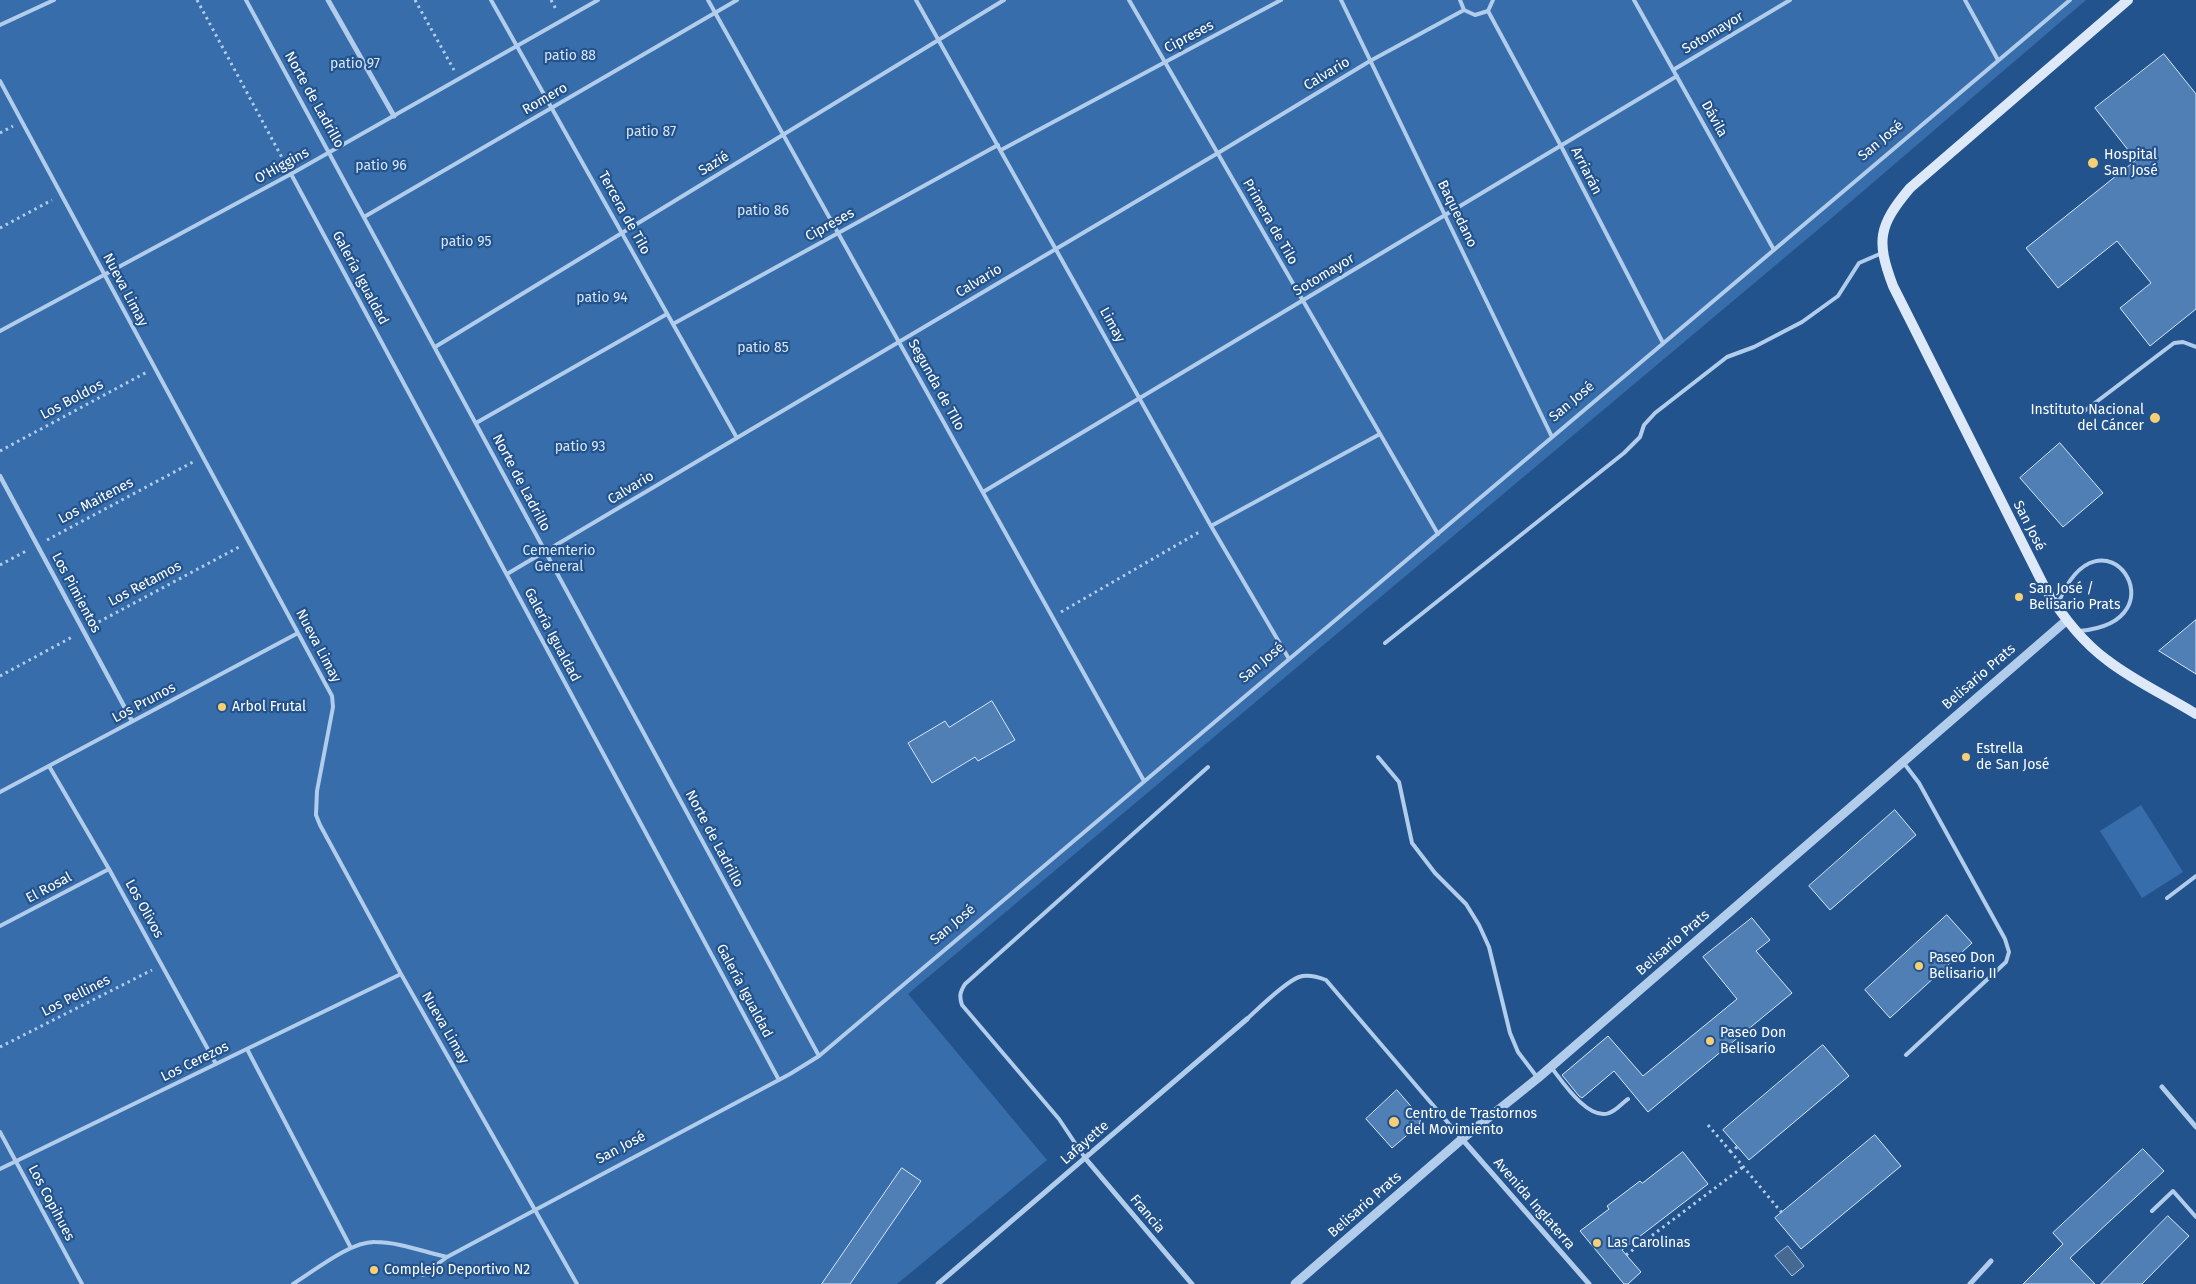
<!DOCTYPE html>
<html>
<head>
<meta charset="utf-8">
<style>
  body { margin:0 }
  canvas { display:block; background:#23538d }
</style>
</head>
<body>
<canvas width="2196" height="1284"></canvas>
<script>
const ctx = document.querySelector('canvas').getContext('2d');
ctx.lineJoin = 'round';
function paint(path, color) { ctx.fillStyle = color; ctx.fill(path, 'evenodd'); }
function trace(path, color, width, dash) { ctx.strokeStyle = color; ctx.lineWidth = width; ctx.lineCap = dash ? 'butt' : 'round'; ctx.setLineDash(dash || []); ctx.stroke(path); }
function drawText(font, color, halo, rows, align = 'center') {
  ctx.font = font + ' "Fira Sans",sans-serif'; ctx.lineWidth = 4.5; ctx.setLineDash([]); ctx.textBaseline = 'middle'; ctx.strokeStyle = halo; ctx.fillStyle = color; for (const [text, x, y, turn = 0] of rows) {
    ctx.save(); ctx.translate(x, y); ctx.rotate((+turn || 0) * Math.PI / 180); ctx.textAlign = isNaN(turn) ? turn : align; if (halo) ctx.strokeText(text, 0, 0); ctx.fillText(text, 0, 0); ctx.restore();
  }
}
const green = new Path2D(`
  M0,0H2086L1827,222L908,994L1047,1160L897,1284H0Z
  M2141,805L2183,872L2142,898L2100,831Z`);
const water = new Path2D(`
  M1788,1246L1804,1266L1792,1276L1775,1256Z`);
const building = new Path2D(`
  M2164,54L2196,94V309L2150,346L2120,308L2151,283L2117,241L2058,288L2026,248L2136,160L2095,108Z
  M2060,443L2103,493L2063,527L2020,478Z
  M2196,620V674L2159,651Z
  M992,701L1015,740L978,761L975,757L932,783L908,743L945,721L949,727Z
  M1895,810L1916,835L1830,910L1809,886Z
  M1947,915L1972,943L1890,1018L1865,990Z
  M1752,918L1770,940L1756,951L1792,993L1648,1112L1614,1071L1582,1098L1579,1096L1562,1075L1608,1036L1643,1076L1737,999L1703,957Z
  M1823,1045L1849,1076L1749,1160L1723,1130Z
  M1397,1090L1421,1118L1419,1125L1392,1148L1366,1119Z
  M1875,1135L1901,1166L1801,1249L1775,1218Z
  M2143,1149L2164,1171L2070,1258L2095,1284H2023L2063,1244L2053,1233Z
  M1683,1152L1708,1184L1622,1250L1641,1272L1628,1284H1624L1580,1231L1609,1209L1607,1206L1640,1181L1642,1183Z
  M902,1168L921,1181L850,1284H822Z
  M2168,1216L2189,1236L2142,1284H2101Z`);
const path = new Path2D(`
  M197,0L286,165
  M415,0L454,70
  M551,0L557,11
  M0,133L13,126
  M0,228L52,200
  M0,451L147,372
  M47,540L193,462
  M0,565L28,550
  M1061,612L1201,531
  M93,625L239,547
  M0,676L74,636
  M0,1047L152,970
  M1708,1125L1731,1152
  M1737,1147L1731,1152L1782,1213
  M1626,1255L1743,1167`);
const service = new Path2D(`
  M246,0L819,1056
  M491,0L737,438
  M708,0L1144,781
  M916,0L1211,526L1289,659
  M1129,0L1438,534
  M1341,0L1552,437
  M1460,0L1464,10L1475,15L1488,11L1493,0
  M1634,0L1774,250
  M1965,0L1998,60
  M1488,11L1561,146L1663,343
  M0,25L54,0
  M1673,70L1790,0
  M0,81L332,696L333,707L317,791L316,815L320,825L401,974L577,1284
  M1001,150L1281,0
  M291,174L779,1080
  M364,217L737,0
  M673,324L998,145
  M0,331L291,174L598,0
  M435,347L1004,0
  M2083,412L2174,343L2183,342L2196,347
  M476,423L667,314
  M983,492L1677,76
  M1211,526L1380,434
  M507,574L1218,153L1370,61L1464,10
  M2058,604C2101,496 2187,622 2079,631
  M1385,643L1624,453L1640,437L1644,425L1655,413L1727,357L1754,347L1802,322L1838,296L1859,263L1882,253
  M1378,757L1399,782L1412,843L1435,873L1466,904L1479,925L1489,947L1510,1033L1518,1052L1537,1077
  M1903,762L1919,783L2005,939L2009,952L2006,962L1906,1055
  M49,766L109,869L216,1064
  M0,792L298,633
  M2167,898L2196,876
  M0,926L109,869
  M1247,1019C1259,1008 1285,982 1299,977C1308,974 1318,977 1326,980L1461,1138
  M247,1049L351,1248
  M1551,1067C1562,1081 1588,1121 1609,1113C1616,1111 1622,1103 1628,1099
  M0,1132L82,1284
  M1085,1158L1059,1119L962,1005C959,996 960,992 965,984L1208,767
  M0,1169L401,974
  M2152,1211L2173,1191L2196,1217
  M423,1275L447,1257L790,1074L819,1056L2070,0
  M293,1284C314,1271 351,1241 375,1242C399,1242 424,1252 447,1257`);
const pedestrian = new Path2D(`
  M0,476L132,721`);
const minor = new Path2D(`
  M328,0L394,116
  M2162,1087L2196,1127
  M1462,1139L1589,1284
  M1085,1158L1192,1284
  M938,1284L1247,1019
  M1970,1284L1991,1261`);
const tertiary = new Path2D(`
  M1295,1284L1462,1139L1538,1078L2067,620`);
const secondary = new Path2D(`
  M2128,0L1910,188C1878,226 1876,241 1893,286L2045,588C2061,614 2081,641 2107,660C2134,681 2167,696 2196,714`);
const markers = [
  [2093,163,6,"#f7cf74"],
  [2155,418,6,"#f7cf74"],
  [2019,597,5,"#f7cf74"],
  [222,707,5,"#f7cf74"],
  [1966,757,5,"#f7cf74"],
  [1919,966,5,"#f7cf74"],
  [1710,1041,5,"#f7cf74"],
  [1394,1122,6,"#f7cf74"],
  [1597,1243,5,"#f7cf74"],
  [374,1270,5,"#f7cf74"]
];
const streetNames = [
  ["Sotomayor",1713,33,-31],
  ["Cipreses",1189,37,-28],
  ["Calvario",1327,74,-31],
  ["Romero",545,99,-30],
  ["Norte de Ladrillo",314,100,61],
  ["Dávila",1714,119,61],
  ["San José",1881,141,-40],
  ["Sazié",714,164,-31],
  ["O'Higgins",282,166,-29],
  ["Arriarán",1586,171,63],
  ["Tercera de Tilo",624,213,61],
  ["Baquedano",1457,214,64],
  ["Primera de Tilo",1270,222,60],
  ["Cipreses",830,225,-29],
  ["Sotomayor",1324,275,-31],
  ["Galería Igualdad",360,278,62],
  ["Calvario",979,281,-31],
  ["Nueva Limay",125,290,62],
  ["Limay",1112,325,61],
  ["Segunda de TIlo",936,385,61],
  ["Los Boldos",72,400,-28],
  ["San José",1572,402,-40],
  ["Norte de Ladrillo",521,483,62],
  ["Calvario",631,488,-31],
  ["Los Maitenes",96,501,-28],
  ["San José",2029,526,63],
  ["Los Retamos",145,584,-28],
  ["Los Pimientos",76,593,62],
  ["Galería Igualdad",552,635,62],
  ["Nueva Limay",318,646,62],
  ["San José",1262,663,-40],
  ["Belisario Prats",1979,677,-41],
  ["Los Prunos",144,703,-28],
  ["Norte de Ladrillo",714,839,62],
  ["El Rosal",49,888,-28],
  ["Los Olivos",144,909,61],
  ["San José",953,925,-40],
  ["Belisario Prats",1673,943,-41],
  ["Galería Igualdad",744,991,62],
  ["Los Pellines",76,996,-27],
  ["Nueva Limay",445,1028,60],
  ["Los Cerezos",195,1062,-26],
  ["Lafayette",1085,1143,-41],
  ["San José",621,1148,-28],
  ["Los Copihues",51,1203,62],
  ["Avenida Inglaterra",1534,1204,49],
  ["Belisario Prats",1365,1205,-41],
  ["Francia",1147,1214,50]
];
const parkNames = [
  ["patio 88",570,56],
  ["patio 97",355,64],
  ["patio 87",651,132],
  ["patio 96",381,166],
  ["patio 86",763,211],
  ["patio 95",466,242],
  ["patio 94",602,298],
  ["patio 85",763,348],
  ["patio 93",580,447],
  ["Cementerio",559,551],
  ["General",559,567]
];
const poiNames = [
  ["Hospital",2104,155],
  ["San José",2104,171],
  ["Instituto Nacional",2144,410,"right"],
  ["del Cáncer",2144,426,"right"],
  ["San José /",2029,589],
  ["Belisario Prats",2029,605],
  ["Arbol Frutal",232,707],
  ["Estrella",1976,749],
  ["de San José",1976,765],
  ["Paseo Don",1929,958],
  ["Belisario II",1929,974],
  ["Paseo Don",1720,1033],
  ["Belisario",1720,1049],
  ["Centro de Trastornos",1405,1114],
  ["del Movimiento",1405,1130],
  ["Las Carolinas",1607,1243],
  ["Complejo Deportivo N2",384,1270]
];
paint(green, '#376daa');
paint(water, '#466992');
trace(water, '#a5c8ec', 1);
paint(building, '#507fb6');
trace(building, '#d6e6f8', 1);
trace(path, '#b1cdeb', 3, [2.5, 4]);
trace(service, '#b1cdeb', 4);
trace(pedestrian, '#b1cdeb', 4.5);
trace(minor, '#b1cdeb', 5);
trace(tertiary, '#b1cdeb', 9);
trace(secondary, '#dde9f9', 10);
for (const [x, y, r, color] of markers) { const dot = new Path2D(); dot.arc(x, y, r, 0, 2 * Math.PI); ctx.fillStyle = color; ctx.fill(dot); trace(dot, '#23538d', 2); }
drawText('14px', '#fff', '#23538d', streetNames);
drawText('14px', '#d6e6f8', '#23538d', parkNames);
drawText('14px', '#fff', '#23538d', poiNames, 'left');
</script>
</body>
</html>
